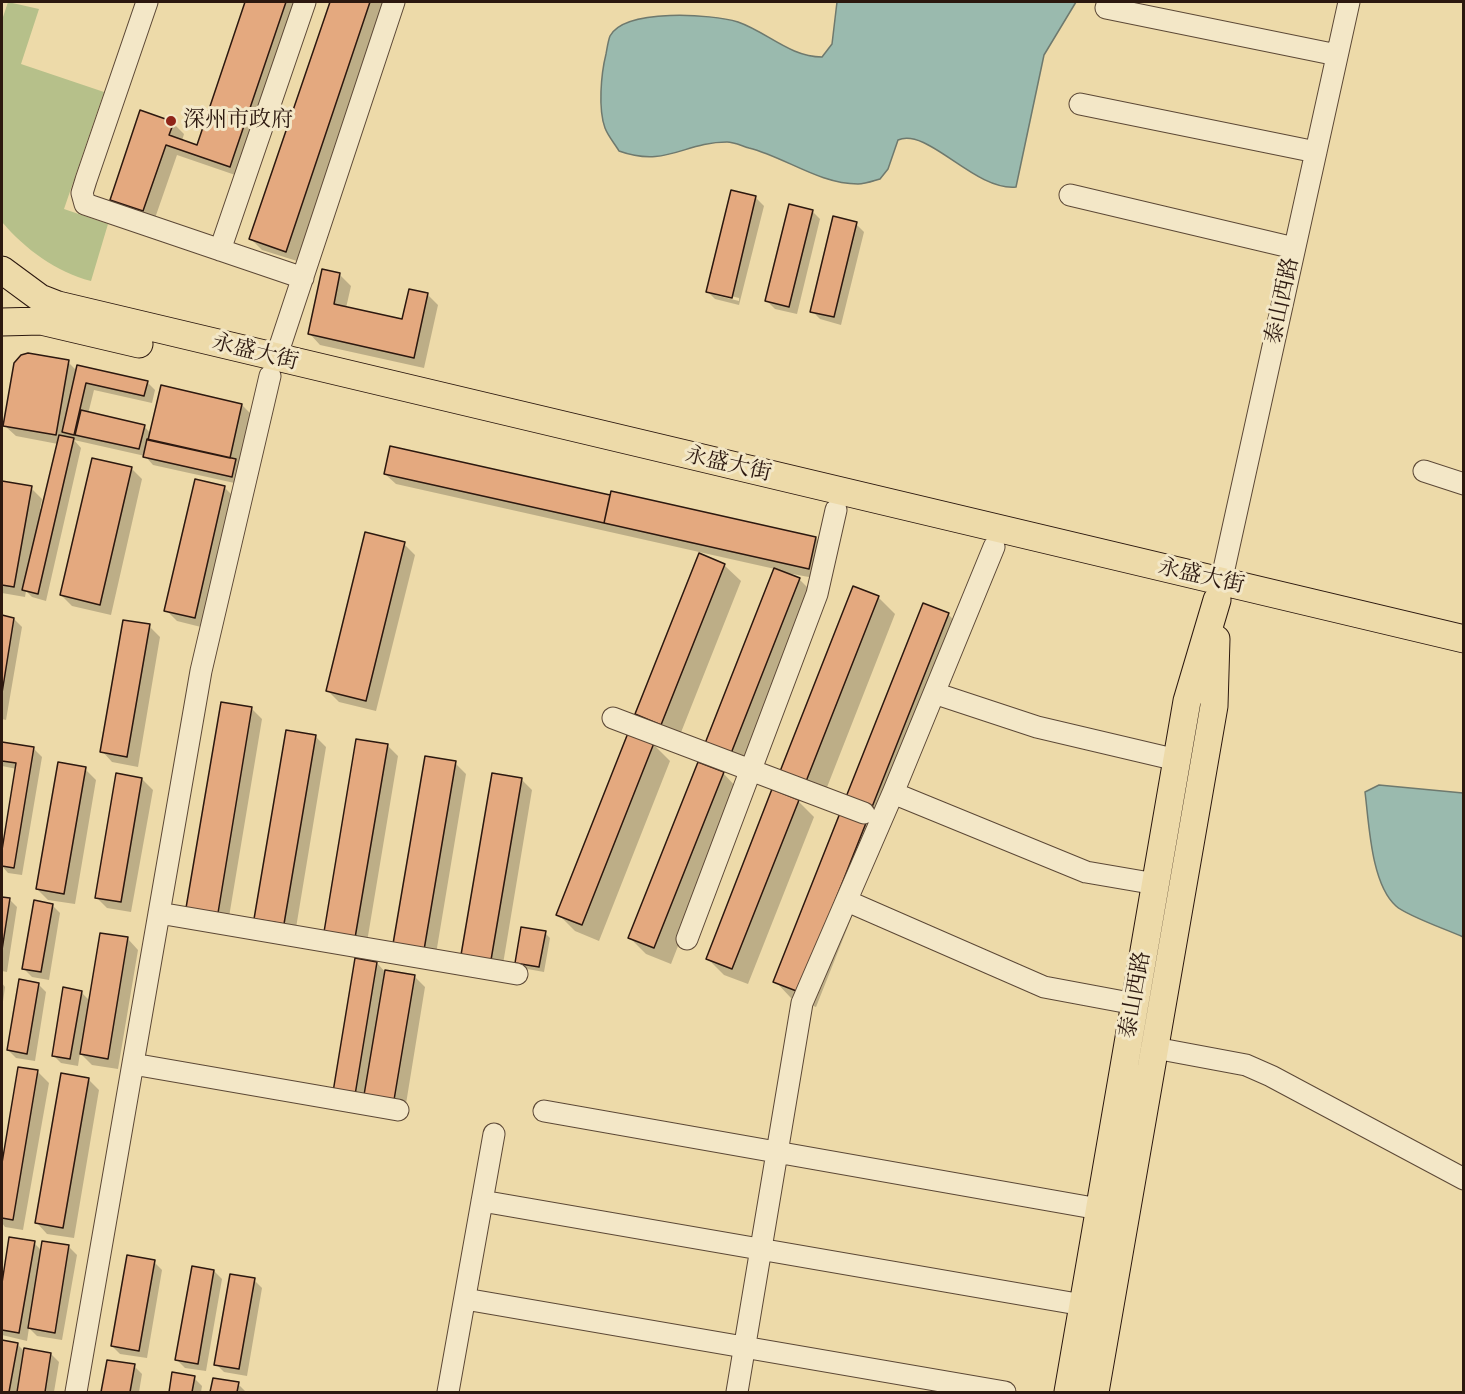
<!DOCTYPE html>
<html>
<head>
<meta charset="utf-8">
<style>
  body { margin:0 }
  #map { position:relative; width:1465px; height:1394px; overflow:hidden; background:#eddaa9; font-family:Alegreya,serif }
  canvas { display:block }
  .frame { position:absolute; inset:0; border:3px solid #2c180f; pointer-events:none }
</style>
</head>
<body>
<div id="map">
<canvas width="1465" height="1394"></canvas>
<div class="frame"></div>
</div>
<script>
const ctx = document.querySelector('canvas').getContext('2d');
ctx.lineJoin = 'round';
function paint(path, color) { ctx.fillStyle = color; ctx.fill(path, 'evenodd'); }
function trace(path, color, width, dash) { ctx.strokeStyle = color; ctx.lineWidth = width; ctx.lineCap = dash ? 'butt' : 'round'; ctx.setLineDash(dash || []); ctx.stroke(path); }
function drawText(font, color, halo, rows, align = 'center') {
  ctx.font = font + ' Alegreya,"Noto Serif SC",serif'; ctx.lineWidth = 6; ctx.setLineDash([]); ctx.textBaseline = 'middle'; ctx.strokeStyle = halo; ctx.fillStyle = color; for (const [text, x, y, turn = 0] of rows) {
    ctx.save(); ctx.translate(x, y); ctx.rotate((+turn || 0) * Math.PI / 180); ctx.textAlign = isNaN(turn) ? turn : align; if (halo) ctx.strokeText(text, 0, 0); ctx.fillText(text, 0, 0); ctx.restore();
  }
}
const green = new Path2D(`
  M8,2L39,9L21,64L104,92L64,209L108,224L91,281C56,272 25,249 2,222V20Z`);
const water = new Path2D(`
  M837,2H1076L1044,55L1016,187C974,191 928,127 898,140L888,169L880,179C873,181 865,184 858,184C819,184 785,157 749,148C742,146 734,142 727,142C684,142 666,168 619,151C615,144 608,136 605,128C598,109 601,74 606,54C607,49 608,41 610,36C625,8 712,14 738,22C767,32 790,57 822,57L832,44Z
  M1379,785L1463,793V937C1448,930 1407,916 1396,906C1371,884 1369,823 1365,792Z`);
const shadow = new Path2D(`
  M247,2H300L241,177L177,155L154,221L122,210L111,200L173,123L184,134L182,141L198,147Z
  M331,2H384L297,261L262,250L251,239Z
  M732,192L756,198L764,206L739,305L715,299L707,291ZM715,292L739,298V301L715,295Z
  M812,211L820,219L797,314L775,309L767,301Z
  M856,224L864,232L841,325L820,319L812,311Z
  M340,275L351,286L346,308L404,321L427,294L438,305L424,368L320,345L310,334Z
  M68,362L77,371L147,382L155,390L152,403L94,390L88,414L144,426L151,434L242,405L253,416L239,484L153,465L145,456L74,440L81,448L46,601L32,597L26,591L25,597L2,593V483L31,488L42,499L40,509L43,510L58,444L16,436L5,426Z
  M391,448L611,497L816,538L826,549L820,579L781,572L799,579L816,596L747,772L722,762L775,569L396,484L385,474Z
  M131,468L142,479L111,615L72,606L61,595Z
  M224,487L235,498L205,628L177,621L166,610Z
  M404,544L415,555L376,711L339,702L328,691Z
  M724,565L741,581L678,740L654,731L637,714Z
  M878,597L895,614L822,800L797,790Z
  M948,614L964,631L889,822L864,813Z
  M2,617L14,619L22,627L6,720L2,719Z
  M149,626L160,637L138,767L112,762L102,751Z
  M251,708L262,719L228,923L199,919Z
  M315,736L326,747L295,934L266,929Z
  M2,743L34,749L42,757L22,875L8,873L2,866L17,769L2,766Z
  M653,744L670,761L599,941L575,931L558,914Z
  M387,745L398,756L366,948L336,943Z
  M455,763L466,774L435,960L406,955Z
  M85,769L96,780L75,904L48,900L37,889Z
  M723,773L739,790L671,964L646,954L630,938Z
  M142,779L153,790L131,912L107,908L96,897Z
  M521,779L532,790L502,970L474,965Z
  M798,801L814,817L748,984L724,975L707,958Z
  M865,824L882,841L816,1007L791,998L775,981Z
  M2,898L9,899L17,907L7,972L2,971Z
  M52,905L60,913L49,980L32,977L24,969Z
  M545,933L550,938L544,972L522,968L517,963Z
  M128,939L138,950L118,1069L92,1065L80,1053L78,1066L61,1063L53,1055L81,992L90,1001Z
  M377,963L386,973L414,976L425,987L405,1110L345,1102Z
  M2,983L5,987L2,1009Z
  M38,984L46,992L35,1061L16,1058L8,1050Z
  M19,1069L38,1072L49,1083L23,1230L5,1227L2,1223V1172Z
  M88,1079L99,1090L74,1238L47,1234L37,1223Z
  M10,1239L34,1243L42,1251L44,1242L69,1247L77,1255L62,1340L37,1336L29,1328L27,1341L2,1335V1292Z
  M154,1262L162,1270L147,1358L120,1354L112,1346Z
  M214,1271L222,1279L206,1371L185,1368L177,1360Z
  M254,1280L262,1288L247,1376L224,1372L216,1364Z
  M2,1342L17,1344L25,1352L51,1354L59,1362L54,1392H2Z
  M108,1361L134,1366L142,1374L139,1392H102Z
  M174,1374L194,1378L202,1386L201,1392H170Z
  M214,1379L238,1384L246,1392H212Z`);
const building = new Path2D(`
  M245,2H286L230,167L166,145L143,211L110,200L140,110L174,122L169,135L197,145Z
  M330,2H370L286,252L249,239Z
  M731,190L756,196L732,298L706,292Z
  M789,204L813,210L789,307L765,301Z
  M833,216L857,222L834,317L810,312Z
  M322,269L340,273L334,304L402,319L409,289L428,293L414,358L308,334Z
  M28,353L69,360L56,435L3,426L14,363L21,355Z
  M77,365L148,381L144,396L86,383L74,435L62,432Z
  M161,385L242,404L230,458L148,440Z
  M81,410L145,425L139,449L75,435Z
  M59,435L74,438L38,594L22,590Z
  M147,439L236,459L232,477L143,457Z
  M390,446L610,495L604,523L384,474Z
  M92,458L132,467L100,605L60,595Z
  M195,479L225,486L195,618L164,611Z
  M2,481L32,486L14,587L2,585Z
  M611,491L816,537L809,569L604,523Z
  M365,532L405,542L366,701L326,691Z
  M699,553L725,564L661,725L635,714Z
  M774,568L800,578L730,756L704,746Z
  M853,586L879,596L805,784L779,774Z
  M923,603L949,613L872,807L846,797Z
  M2,615L14,618L2,693Z
  M123,620L150,624L127,757L100,752Z
  M221,702L252,707L218,913L186,908Z
  M286,730L316,735L284,924L254,919Z
  M628,733L654,743L582,925L556,915Z
  M356,739L388,744L355,938L324,932Z
  M2,742L34,747L14,868L2,866V850L16,763L2,761Z
  M425,756L456,761L424,950L393,944Z
  M58,762L86,767L64,894L36,889Z
  M698,762L724,772L654,948L628,938Z
  M116,773L142,778L121,902L95,898Z
  M492,773L522,778L491,960L461,955Z
  M772,789L799,800L732,969L706,959Z
  M840,813L866,823L799,992L773,982Z
  M2,897L10,898L2,950Z
  M34,900L53,904L41,972L22,969Z
  M521,927L546,931L539,967L515,963Z
  M100,933L128,937L108,1059L80,1054Z
  M355,958L377,962L355,1095L333,1092Z
  M385,970L415,975L394,1100L364,1095Z
  M19,979L39,983L27,1054L7,1050Z
  M63,987L82,991L70,1059L52,1056Z
  M18,1067L38,1070L13,1220L2,1218V1163Z
  M61,1073L89,1078L63,1228L35,1223Z
  M9,1237L35,1241L19,1333L2,1330V1283Z
  M42,1241L69,1245L55,1333L28,1328Z
  M127,1255L155,1260L139,1351L111,1346Z
  M192,1266L214,1270L198,1364L175,1360Z
  M230,1274L255,1278L239,1369L214,1365Z
  M2,1340L18,1343L9,1392H2Z
  M24,1348L51,1353L45,1392H17Z
  M107,1360L135,1364L130,1392H101Z
  M172,1372L195,1376L192,1392H169Z
  M213,1378L239,1382L237,1392H210Z`);
const minor = new Path2D(`
  M147,2L86,180L82,193L85,204L303,278
  M1106,8L1337,55
  M1080,104L1316,152
  M1070,195L1294,248
  M220,250L305,2
  M276,358L394,2
  M1424,471L1464,484
  M1218,596L1349,2
  M934,693L1037,727L1177,760
  M613,718L864,813
  M893,793L1086,872L1156,884
  M847,901L1044,987L1135,1004
  M159,913L517,974
  M687,939L817,594L836,510
  M1155,1048L1246,1065L1271,1076L1464,1179
  M133,1064L398,1110
  M544,1111L1099,1209
  M482,1201L1083,1305
  M465,1299L1005,1392
  M76,1392L201,671L270,376
  M448,1392L494,1134
  M737,1392L802,1003L893,793L994,547`);
const major = new Path2D(`
  M2,270L40,298L58,305L1464,639
  M2,322L41,321L139,344
  M1068,1392L1187,701L1217,600
  M1095,1392L1214,706L1216,639`);
const markers = [
  [171,121,6,"#8f2418"]
];
const poiNames = [
  ["深州市政府",183,121]
];
const streetNames = [
  ["泰山西路",1283,301,-78],
  ["永盛大街",255,353,14],
  ["永盛大街",728,465,13],
  ["永盛大街",1201,577,13],
  ["泰山西路",1136,995,-80]
];
paint(green, '#b6c08a');
paint(water, '#9abaae');
trace(water, '#6e796e', 1.5);
paint(shadow, '#0003');
paint(building, '#e4a97f');
trace(building, '#2c180f', 1.5);
trace(minor, '#5c4836', 23);
trace(major, '#2c180f', 29);
trace(minor, '#f3e7c7', 21);
trace(major, '#eddaa9', 27);
for (const [x, y, r, color] of markers) { const dot = new Path2D(); dot.arc(x, y, r, 0, 2 * Math.PI); ctx.fillStyle = color; ctx.fill(dot); trace(dot, '#f3e7c7', 2); }
drawText('22px', '#2c180f', '#f3e7c7', poiNames, 'left');
drawText('22px', '#2c180f', '#f3e7c7', streetNames);
</script>
</body>
</html>
